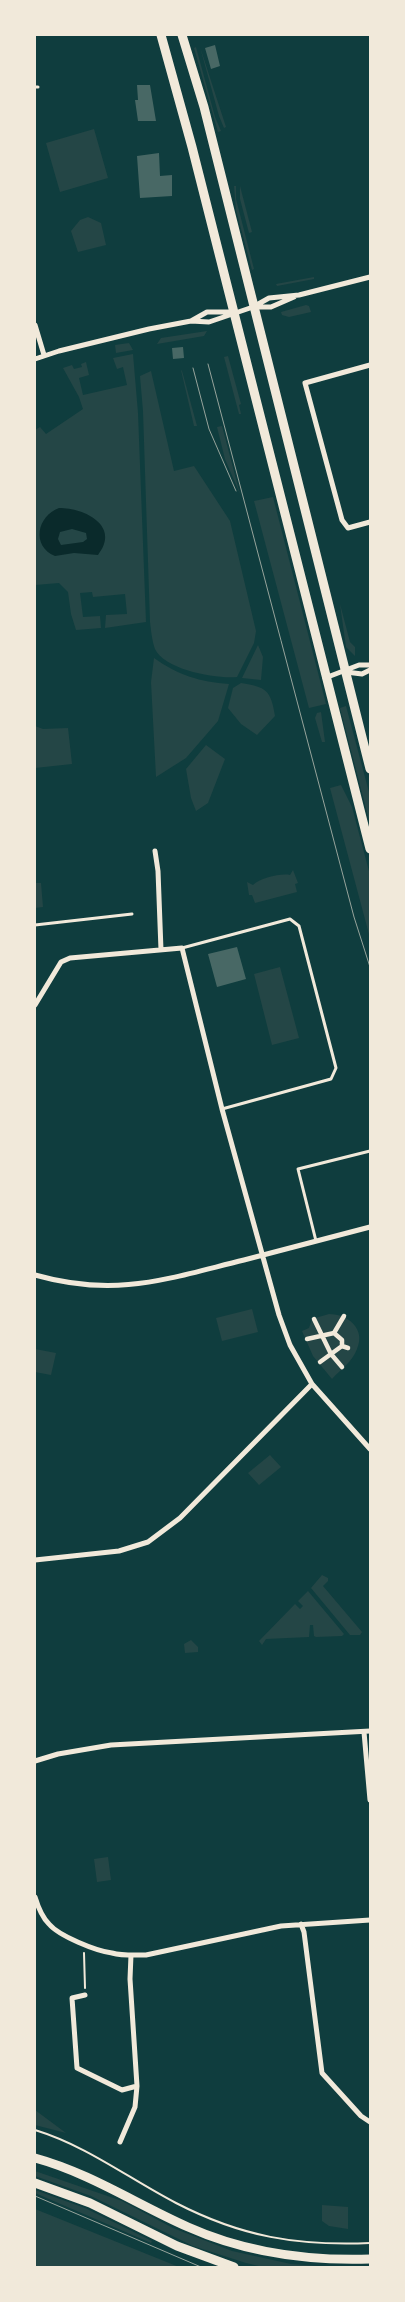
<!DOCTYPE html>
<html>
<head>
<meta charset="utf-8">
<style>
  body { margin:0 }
  #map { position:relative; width:405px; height:2302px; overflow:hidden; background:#0f3d3e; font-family:Georgia,serif }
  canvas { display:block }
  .frame { position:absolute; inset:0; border:36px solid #f1e9da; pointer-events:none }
</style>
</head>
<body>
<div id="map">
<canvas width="405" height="2302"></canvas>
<div class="frame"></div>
</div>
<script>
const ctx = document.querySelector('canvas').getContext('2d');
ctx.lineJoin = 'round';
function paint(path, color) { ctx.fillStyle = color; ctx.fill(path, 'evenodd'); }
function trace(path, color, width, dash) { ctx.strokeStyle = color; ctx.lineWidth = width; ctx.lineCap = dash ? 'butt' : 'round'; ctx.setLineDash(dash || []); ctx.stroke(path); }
const green = new Path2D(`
  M196,47L215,117L221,131L218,132L194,48Z
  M200,47L226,127L224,128L219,116Z
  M94,129L108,178L60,192L46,143Z
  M234,186H236V199L254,269L252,270L236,210Z
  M240,186L252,232L249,233L240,199Z
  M88,217L101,223L106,245L78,252L71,231L80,220Z
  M314,277V279L277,286L276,284Z
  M306,305L309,306L311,312L289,317L282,315L281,312Z
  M207,331L204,336L157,344L161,338Z
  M129,343L133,350L116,353L115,345Z
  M133,354L138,413L146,622L105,628L106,615L127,614L125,594L93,597L92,592L80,593L83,617L100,616L101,628L76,630L71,614L68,592L59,583L35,585V430L40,427L46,434L83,409L79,397L63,368L72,365L74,369L82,367L81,364L86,362L89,375L79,378L83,395L127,385L123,367L117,369L113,358Z
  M228,356L241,404L239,405L241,414H239L224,357Z
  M181,370L182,371L197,426H194Z
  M151,371L174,471L194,466L230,521L256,631L254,643L237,677C216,679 165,670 155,649C152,641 151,630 150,622L143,411L140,376Z
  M222,426L240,494L225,459L217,427Z
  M273,497L326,704L309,708L254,501Z
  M340,604L350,642L355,647V656L346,647Z
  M258,645L263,657L261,680L242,678Z
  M154,658C178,675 200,682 229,684L218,721L186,758L156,777L151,682Z
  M241,683C266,687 271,690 275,716L257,735L241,724L228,708L233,688Z
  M346,706L370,796V824L340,708Z
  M321,712L325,742H322L315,718L317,713Z
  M35,726L43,729L68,728L72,764L35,768Z
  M206,745L225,759L208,803L196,811L191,798L186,769Z
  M341,785L352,807L370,875V938L330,788Z
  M293,870L298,883L295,884L297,892L255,903L252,895H249L247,882L253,885C260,878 281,873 290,875Z
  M35,883H41L43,907L35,908Z
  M280,967L299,1038L272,1045L254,974Z
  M252,1309L258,1332L222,1341L216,1318Z
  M329,1314C348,1314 366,1329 357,1349C353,1361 340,1370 332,1379L313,1356L302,1331L309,1328L312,1319Z
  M35,1349L56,1353L51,1375L35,1372Z
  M270,1455L281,1467L259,1485L248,1473Z
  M322,1575L328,1578V1581L323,1586L362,1632L360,1635H350L311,1588Z
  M308,1591L344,1634L342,1636L316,1637L314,1636L313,1625H310L309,1637L266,1639L262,1645L259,1641L295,1604L300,1609L303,1606L298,1601Z
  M191,1640L198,1647V1652L185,1653L184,1644Z
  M108,1857L111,1880L97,1882L94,1859Z
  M35,2110L66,2133L35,2125Z
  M35,2171L122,2201L173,2228L232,2251L291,2264L332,2267H263L246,2263L193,2246L91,2196L35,2176Z
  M35,2190L85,2208L152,2241L151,2243L35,2193Z
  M322,2205L348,2207V2229L329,2226L322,2221Z
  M35,2209L179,2267H35Z`);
const water = new Path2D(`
  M59,508C85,508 121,526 98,555L74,553L55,556C31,546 37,516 59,508ZM72,529L86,533L87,539L83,542L61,545L58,539L60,532Z`);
const building = new Path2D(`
  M215,45L220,66L211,69L205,48Z
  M137,85H150L156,121H138L135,100H138Z
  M159,153L160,176L172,175V196L140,198L137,156Z
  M183,347L184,358L173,359L172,348Z
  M237,947L246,979L217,987L208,954Z`);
const path = new Path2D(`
  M84,1953L85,1988
  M35,2130C87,2146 128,2178 176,2203C242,2237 297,2246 370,2243`);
const service = new Path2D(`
  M35,87H38
  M35,925L132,914
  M182,948L290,919L299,926L336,1068L331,1079L222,1109
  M316,1241L298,1169L370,1151`);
const pedestrian = new Path2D(`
  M314,1319L331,1354L320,1362
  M334,1333L342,1340V1346
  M307,1339L334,1333L344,1316
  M342,1367L331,1354L342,1346L348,1348`);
const minor = new Path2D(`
  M255,307H271L294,297
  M191,321L207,312H231
  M35,325L44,355
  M35,359L59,351L149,329L191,321L209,322L253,307L269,298L299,295L370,277
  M370,365L305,383L342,520L348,528L370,522
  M346,672L362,674L370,670
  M325,678L359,665H370
  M155,851L158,871L161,950
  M35,1005L61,962L70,958L182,948L222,1109L279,1315L290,1345L312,1384L370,1449
  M35,1275C116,1298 166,1279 244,1260C286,1249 328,1238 370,1227
  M35,1560L119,1551L148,1542L180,1518L312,1384
  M364,1732L370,1800
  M35,1761L58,1754L111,1745L370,1731
  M35,1897C38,1907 42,1917 49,1924C59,1936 96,1951 112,1953C123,1956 135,1955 146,1955L281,1926L370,1920
  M301,1924L304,1932L322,2073L361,2116L370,2122
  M85,1995L72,1998L77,2068L122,2090L137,2086
  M120,2142L135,2107L137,2086L130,1979L131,1955`);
const secondary = new Path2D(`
  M161,35L192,147L370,849
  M182,35L204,107L370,769
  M35,2158C90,2173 136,2204 188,2227C246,2253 307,2261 370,2259
  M35,2183L90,2203L177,2246L234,2267`);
const tram = new Path2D(`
  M208,364L354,917L370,967
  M193,368L209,429L236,491
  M35,2196L201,2267`);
paint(green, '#244646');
paint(water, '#0a2a2b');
paint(building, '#486865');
trace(path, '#f1e9da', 2);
trace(service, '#f1e9da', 3);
trace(pedestrian, '#f1e9da', 4.5);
trace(minor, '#f1e9da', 5);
trace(secondary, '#f1e9da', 9);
trace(tram, '#97a49c', 1);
</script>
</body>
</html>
